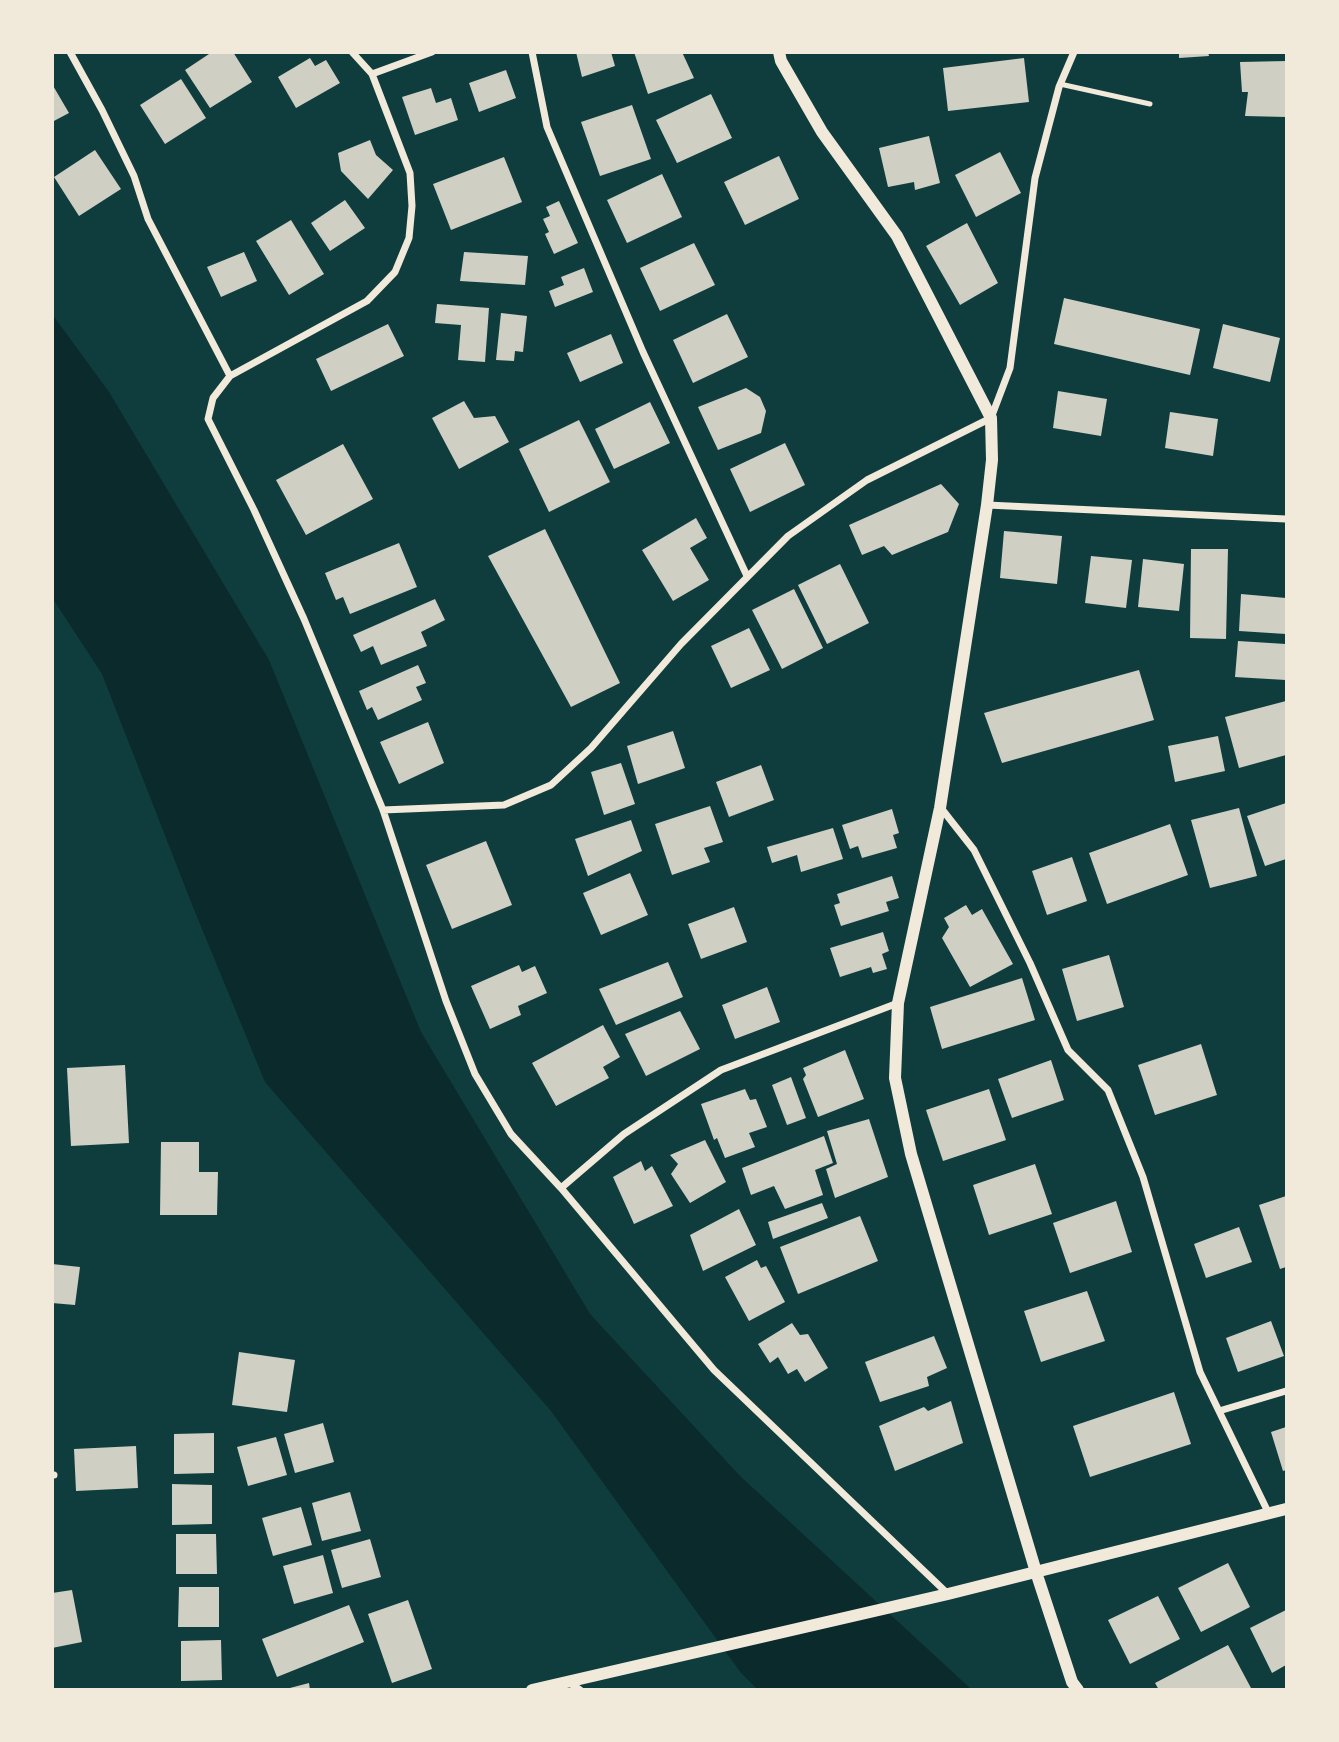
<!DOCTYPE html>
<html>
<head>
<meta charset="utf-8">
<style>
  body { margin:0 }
  #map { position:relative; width:1339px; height:1742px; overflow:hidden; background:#0f3d3e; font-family:Roboto,sans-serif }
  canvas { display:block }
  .frame { position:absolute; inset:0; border:54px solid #f1e9da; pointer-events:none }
</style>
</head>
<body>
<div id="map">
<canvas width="1339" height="1742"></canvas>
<div class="frame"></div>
</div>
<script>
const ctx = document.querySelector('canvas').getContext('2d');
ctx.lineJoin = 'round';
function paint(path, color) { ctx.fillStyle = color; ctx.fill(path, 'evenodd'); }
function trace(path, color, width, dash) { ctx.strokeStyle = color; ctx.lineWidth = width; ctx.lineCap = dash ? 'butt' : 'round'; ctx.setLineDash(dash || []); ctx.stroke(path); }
const water = new Path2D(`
  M52,314L109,392L269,660L421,1032L590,1314L740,1476L971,1689H757L741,1673L551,1411L265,1082L191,902L102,674L53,599Z`);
const building = new Path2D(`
  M212,52H233L252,82L210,108L185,70Z
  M576,52H611L615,66L582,77Z
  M634,52H682L694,78L648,94Z
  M1179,52H1208L1209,56L1179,58Z
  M310,58L315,66L326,60L340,83L296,108L278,77Z
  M1024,58L1029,102L948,111L943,68Z
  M1286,61V117L1245,116L1248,92H1242L1240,62Z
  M506,70L516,98L479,112L469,83Z
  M181,79L206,118L165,144L140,105Z
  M52,84L69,113L52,122Z
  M431,88L436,103L451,98L458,120L415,135L402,97Z
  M711,94L732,138L677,163L656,120Z
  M632,105L651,159L600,176L581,122Z
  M929,136L940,183L915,190L914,182L888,187L879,148Z
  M370,140L376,155L393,170L368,199L341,171L338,153Z
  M95,150L121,189L79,216L54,177Z
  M1000,152L1021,193L976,217L955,175Z
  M779,156L799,199L745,225L724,182Z
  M504,157L522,202L451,230L433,184Z
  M662,174L682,217L627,243L607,200Z
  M345,200L365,228L330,251L311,223Z
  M559,201L578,243L554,254L545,234L549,232L543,219L550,216L546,207Z
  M291,220L324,274L289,295L256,241Z
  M967,223L998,283L960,305L926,246Z
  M694,243L715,285L660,311L640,268Z
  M244,252L257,281L221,297L207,267Z
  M464,252L528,256L525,285L460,281Z
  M584,268L593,292L555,307L549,291L564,285L561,277Z
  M1064,298L1200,329L1190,375L1054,344Z
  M437,304L489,308L485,362L458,360L461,325L435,323Z
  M501,313L527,316L523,352L515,351L514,361L496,360Z
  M727,314L748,357L693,383L673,340Z
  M388,324L404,356L331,391L316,359Z
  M1223,324L1280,338L1270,382L1213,368Z
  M611,334L623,363L580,382L567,353Z
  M746,388L760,397L766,411L761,433L718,450L698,407Z
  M1058,391L1107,399L1101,436L1053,428Z
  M464,401L474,418L495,416L509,442L459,469L432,418Z
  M650,402L670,443L614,469L595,429Z
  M1170,412L1218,419L1213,456L1165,448Z
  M579,420L610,482L549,512L519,449Z
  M785,443L805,485L750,512L730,469Z
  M343,444L373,499L306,535L276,480Z
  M941,484L959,504L948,532L892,555L884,546L862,555L849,525Z
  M696,518L707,538L690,548L709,580L673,601L642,550Z
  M545,529L620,683L571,707L488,556Z
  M1004,531L1062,536L1057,584L1000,578Z
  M399,543L417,587L350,614L343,597L336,600L325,573Z
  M1191,549H1228L1226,639L1190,638Z
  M1091,556L1132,560L1126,608L1085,603Z
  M1143,559L1184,564L1179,611L1138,607Z
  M840,564L869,623L827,644L798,585Z
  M794,589L823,648L782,669L752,610Z
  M1241,594L1286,598V634L1239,631Z
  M435,599L445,620L421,632L427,646L381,665L373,646L361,652L353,635Z
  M749,628L770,670L731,688L711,646Z
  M1238,641L1286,644V680L1235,677Z
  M418,665L426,683L416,687L422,700L378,720L372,707L367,710L359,691Z
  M1139,670L1154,720L1002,763L984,713Z
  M1286,701V755L1239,768L1225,717Z
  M428,722L444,763L399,784L380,742Z
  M673,731L685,768L638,784L627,746Z
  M1218,736L1225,771L1175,782L1168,746Z
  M621,763L635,804L604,815L591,772Z
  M761,765L774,800L729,817L716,782Z
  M1286,803V859L1265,866L1247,816Z
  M710,806L723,842L704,848L710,862L672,875L655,824Z
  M1239,808L1257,876L1210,888L1191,820Z
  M892,809L899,833L893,835L897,848L862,858L858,846L850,849L842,825Z
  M631,820L642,851L588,876L575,839Z
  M1170,824L1188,875L1107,904L1089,853Z
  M833,828L843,859L801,872L797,855L772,863L767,847Z
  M486,841L512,905L452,929L426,865Z
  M1072,857L1087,901L1047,915L1032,871Z
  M630,873L648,915L601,935L583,893Z
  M892,876L899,898L886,902L889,911L841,926L834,905L840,903L837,894Z
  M966,905L972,915L982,909L1013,964L970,987L942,938L949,927L944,918Z
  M734,907L747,942L701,959L688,924Z
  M883,932L889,951L882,954L887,969L873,973L871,967L840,977L830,948Z
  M1109,955L1124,1007L1077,1021L1062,969Z
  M668,962L683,997L616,1025L599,989Z
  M519,965L522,972L535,966L547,993L518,1006L521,1015L490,1029L471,986Z
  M1022,978L1035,1020L942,1049L930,1007Z
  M767,987L780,1022L735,1039L722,1005Z
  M680,1011L700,1049L646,1076L625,1034Z
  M603,1025L620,1057L603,1067L609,1078L556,1106L532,1063Z
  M1201,1044L1217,1095L1155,1115L1138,1065Z
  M845,1050L864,1099L818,1117L803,1079L806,1075L803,1068Z
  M1051,1060L1064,1100L1012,1118L998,1079Z
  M125,1065L129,1143L71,1146L67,1068Z
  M791,1077L806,1118L787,1125L772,1085Z
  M745,1089L750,1100L756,1099L767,1127L749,1133L755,1147L725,1158L717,1138L714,1140L701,1104Z
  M989,1089L1006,1140L943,1161L926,1110Z
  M869,1119L888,1177L835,1198L826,1169L837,1164L827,1131Z
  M824,1136L833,1163L815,1170L823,1195L785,1209L774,1186L751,1195L742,1168Z
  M705,1140L726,1182L690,1203L671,1174L678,1164L670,1155Z
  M161,1142H199V1172H218L217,1215H160Z
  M641,1161L645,1171L652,1166L673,1206L634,1224L613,1177Z
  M1035,1164L1052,1214L989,1235L973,1185Z
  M1286,1196V1267L1280,1269L1259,1205Z
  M1116,1201L1132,1252L1070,1273L1053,1223Z
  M822,1203L828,1218L773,1239L768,1222Z
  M739,1209L756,1245L703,1271L690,1235Z
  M860,1216L878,1261L798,1294L780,1247Z
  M1239,1227L1252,1262L1206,1278L1194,1244Z
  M757,1260L761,1268L766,1266L785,1302L749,1321L725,1277Z
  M52,1264L80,1267L75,1305L52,1303Z
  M1087,1291L1105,1341L1041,1362L1024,1311Z
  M1271,1321L1284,1356L1238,1372L1226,1338Z
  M792,1323L800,1335L808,1334L828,1368L805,1382L797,1369L788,1374L778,1357L770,1363L758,1344Z
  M934,1336L947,1368L927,1377L929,1386L880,1402L865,1362Z
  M239,1352L295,1360L287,1412L232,1405Z
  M1174,1392L1191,1444L1090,1477L1073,1426Z
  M951,1401L963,1443L895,1471L879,1426L924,1407L928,1411Z
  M323,1423L334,1462L295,1473L284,1434Z
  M1286,1427V1470L1283,1471L1271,1432Z
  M214,1433V1473L174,1474V1434Z
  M276,1437L287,1475L248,1486L237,1447Z
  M136,1446L138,1488L76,1491L74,1449Z
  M172,1484L212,1485V1524L172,1525Z
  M350,1492L361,1531L322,1541L312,1503Z
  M301,1507L312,1545L273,1556L262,1518Z
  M176,1534H216L217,1574H176Z
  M370,1539L381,1577L342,1588L331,1550Z
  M323,1555L333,1593L294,1604L283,1566Z
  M1228,1563L1250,1607L1201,1632L1178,1588Z
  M179,1587H219V1627H178Z
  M72,1590L82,1642L52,1648V1593Z
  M1158,1596L1180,1639L1130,1664L1108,1620Z
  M408,1600L432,1669L392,1683L368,1614Z
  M349,1605L364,1642L277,1677L262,1639Z
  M1286,1610V1665L1272,1673L1250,1628Z
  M221,1640L222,1680L181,1681V1641Z
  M1228,1645L1251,1688L1159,1690L1155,1683Z
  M309,1683L310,1690H286V1689Z`);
const service = new Path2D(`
  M1060,84L1150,104`);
const minor = new Path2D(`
  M70,52L102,110L134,176L148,219L230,376
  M352,52L372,74L432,52
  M532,52L547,127L643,352L747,576
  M372,74L410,173L412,206L409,238L395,272L367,301L230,376L213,398L208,419L254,510L304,619L383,810L446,1001L475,1074L511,1134L561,1188L624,1134L721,1070L898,1003
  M987,505L1286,519
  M941,808L974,850L1030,963L1068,1050L1108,1090L1143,1177L1200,1372L1269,1514
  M383,810L504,805L551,785L591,748L681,644L788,536L867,480L991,418L1010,368L1035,178L1059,87L1074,52
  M561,1188L714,1370L948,1594
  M1219,1411L1286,1391
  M52,1475H54
  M567,1681L580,1690`);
const tertiary = new Path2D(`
  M779,52L781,61L822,132L897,236L991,418L992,460L987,505L940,808L898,1003L895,1078L911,1154L1036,1572L1072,1682L1078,1690
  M532,1690L948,1594L1286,1509`);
paint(water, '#0a2a2b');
paint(building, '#cfcfc3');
trace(service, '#f1e9da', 5);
trace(minor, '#f1e9da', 7);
trace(tertiary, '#f1e9da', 12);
</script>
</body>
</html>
